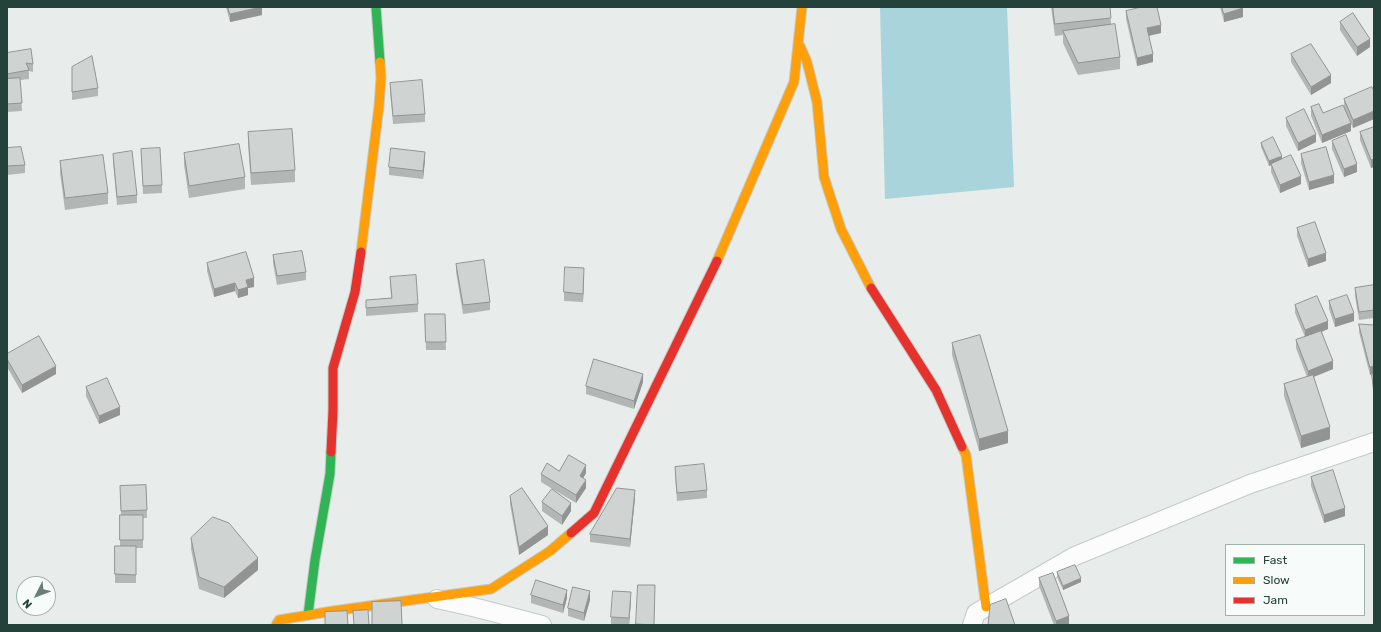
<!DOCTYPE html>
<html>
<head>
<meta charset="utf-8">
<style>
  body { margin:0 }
  #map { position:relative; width:1381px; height:632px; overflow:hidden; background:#e8edeb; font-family:Rubik,sans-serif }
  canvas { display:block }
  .frame { position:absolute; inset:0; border:8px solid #24423a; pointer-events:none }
  .legend { position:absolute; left:1225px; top:544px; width:140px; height:72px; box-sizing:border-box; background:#f7fbf9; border:1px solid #a3b1ad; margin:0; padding:5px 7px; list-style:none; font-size:12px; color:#24423a }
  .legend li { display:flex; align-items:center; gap:8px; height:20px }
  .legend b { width:20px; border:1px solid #a3b1ad }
  .north { position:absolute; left:16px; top:576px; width:40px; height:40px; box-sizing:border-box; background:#f7fbf9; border:1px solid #a3b1ad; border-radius:50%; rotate:228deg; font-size:11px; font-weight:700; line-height:16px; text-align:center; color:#24423a }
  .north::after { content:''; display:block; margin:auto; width:14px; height:18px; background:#697e78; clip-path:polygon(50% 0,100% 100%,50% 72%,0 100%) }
</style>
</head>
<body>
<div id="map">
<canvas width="1381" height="632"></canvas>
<div class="frame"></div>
<ul class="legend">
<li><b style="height:5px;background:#30b455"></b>Fast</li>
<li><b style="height:5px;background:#ff9f0a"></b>Slow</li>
<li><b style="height:5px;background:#e5322d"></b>Jam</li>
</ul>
<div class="north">N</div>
</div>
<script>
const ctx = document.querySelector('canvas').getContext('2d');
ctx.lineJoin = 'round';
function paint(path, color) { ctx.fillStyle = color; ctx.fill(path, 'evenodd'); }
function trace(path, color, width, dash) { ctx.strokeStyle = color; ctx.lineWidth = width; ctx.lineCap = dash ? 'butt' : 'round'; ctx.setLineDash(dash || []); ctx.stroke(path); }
const water = new Path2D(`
  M880,7H1007L1014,187L885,199Z`);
const street = new Path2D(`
  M437,599L477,608L542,625
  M972,625L976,613L1075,556L1250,484L1374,442`);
const fast = new Path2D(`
  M376,7L380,62
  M308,615L315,560L330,474L331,452`);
const slow = new Path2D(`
  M800,46L807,62L817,102L824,177L841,229L871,288
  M361,252L379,106L381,78L380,62
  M717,261L794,82L802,7
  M962,447L966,455L986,607
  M276,625L279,620L333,611L491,589L550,551L571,533`);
const jam = new Path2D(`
  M871,288L936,390L962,447
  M331,452L333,410V368L355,292L361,252
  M571,533L594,513L717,261`);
const wall = new Path2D(`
  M226,7H262V15L230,22Z
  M1051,7H1110L1111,24L1120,57V69L1078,75L1063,43V35L1055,36Z
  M1220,7H1242L1243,17L1224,22Z
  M1126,11L1161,33L1149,36L1153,62L1137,66L1126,19Z
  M1340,22L1370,47L1357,56L1340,30Z
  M7,53L33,64V72L29,71V79L20,80L22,111L7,112Z
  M1291,54L1331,83L1311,95L1291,62Z
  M72,67L98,88V96L72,100Z
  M390,83L425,114V122L393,124L390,91Z
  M1374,91V119L1353,128L1351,124V131L1322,143L1311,116V107L1323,113L1344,106V99Z
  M1286,118L1316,142L1298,151L1286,126Z
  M1374,127V167L1371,168L1360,140V132Z
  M248,132L295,170V182L251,185L248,144Z
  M1332,141L1357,172L1344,177L1332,149Z
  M1261,143L1282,159L1301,184L1280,193L1271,172V165L1269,166L1261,147Z
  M7,148L25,165V173L7,175Z
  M141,149L162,185V193L143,194Z
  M184,153L245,177V189L189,198L184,165Z
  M113,154L137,195V203L117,205L113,162Z
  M1301,154L1334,183L1309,190L1301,163Z
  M425,160L423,179L389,175V167Z
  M60,161L108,193V204L65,210L60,173Z
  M1297,228L1326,261L1308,267L1297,236Z
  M273,255L306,272V280L277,285L273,263Z
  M207,263L254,287L248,288V295L238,298L235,291L214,297L207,271Z
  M456,264L490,302V310L463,314L456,272Z
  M584,276L583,302L564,301V292Z
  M390,277L418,304V312L366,316V300L391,298Z
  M1374,285V318L1359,320L1355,296V288Z
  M1329,301L1354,321L1335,327L1329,309Z
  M1295,305L1328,329L1322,332L1333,369L1314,377L1330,439L1301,448L1284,396V384L1307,377L1296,348V340L1305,337L1295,313Z
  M425,314H445L446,350H426Z
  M1359,324L1374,325L1370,375L1359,332Z
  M952,343L1008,443L979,451L952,355Z
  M7,354L56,374L22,393L7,367Z
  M1372,375H1374V398L1372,383Z
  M643,382L634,409L586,394V386Z
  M86,387L120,415L99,424L86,396Z
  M675,467L707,490V498L677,501L675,475Z
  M559,471L586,473L583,478L586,488L576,503L541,482V474Z
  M1311,477L1345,516L1324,523L1311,486Z
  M146,485L147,518H143V548H136V583H115V546H120V515H121L120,486Z
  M510,496L548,535L519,555L510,504Z
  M635,498L630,547L590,542V534Z
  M542,502L571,511L562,525L542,511Z
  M191,538L258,570L224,598L199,589L191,549Z
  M1057,572L1081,582L1063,590L1057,577Z
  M1039,578L1069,624L1066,625H1054L1039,586Z
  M531,595L567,598L563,613L531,603Z
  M590,600L584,621L568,616V608Z
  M631,600L629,625H611V617Z`);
const shadedWall = new Path2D(`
  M262,7V15L230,22V14Z
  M1243,8V17L1224,22V14Z
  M1161,25V33L1147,36V28Z
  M1370,39V47L1357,56V47Z
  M1153,54V62L1137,66V58Z
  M1331,75V83L1311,95V87Z
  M1374,111V119L1353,128V120Z
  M1351,123V131L1322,143V135Z
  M1316,134V142L1298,151V143Z
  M425,152V160L423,179V171Z
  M1282,156V160L1269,166V161Z
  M1374,159V167L1371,168V160Z
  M1357,164V172L1344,177V169Z
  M1334,175V183L1309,190V182Z
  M1301,176V184L1280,193V185Z
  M1326,253V261L1308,267V259Z
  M584,268V276L583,302V294Z
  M254,278V287L248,288V295L238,298V290L246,280Z
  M235,283V291L214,297V289Z
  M1354,313V321L1335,327V319Z
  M1328,321V329L1305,338V330Z
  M1333,361V369L1308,379V371Z
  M56,366V374L22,393V385Z
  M1374,366V374L1370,375V367Z
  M643,374V382L634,409V401Z
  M120,407V415L99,424V416Z
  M1330,427V439L1301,448V436Z
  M1008,431V443L979,451V439Z
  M586,465V473L580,484V476Z
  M586,480V488L576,503V495Z
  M635,490V498L630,547V539Z
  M571,503V511L562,525V516Z
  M1345,508V516L1324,523V515Z
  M548,526V535L519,555V547Z
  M258,558V570L224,598V587Z
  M1081,578V582L1063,590V586Z
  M567,590V598L563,613V605Z
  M590,591V600L584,621V613Z
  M631,592V600L629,625V618Z
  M1069,616V624L1066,625H1056V621Z`);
const building = new Path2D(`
  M228,7H261L230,14Z
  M1053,7H1110L1111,18L1055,24Z
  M1142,7H1157L1161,25L1147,28L1153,54L1137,58L1126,11Z
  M1222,7H1242L1243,8L1224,14Z
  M1353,13L1370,39L1357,47L1340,22Z
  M1115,24L1120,57L1078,63L1063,31Z
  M1311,44L1331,75L1311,87L1291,54Z
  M31,49L33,64L26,63L29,70L7,74V53Z
  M92,56L98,88L72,92V67Z
  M20,78L22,103L7,104V79Z
  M422,80L425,114L393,116L390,83Z
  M1372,87L1374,91V111L1353,120L1344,99Z
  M1319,104L1323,113L1343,105L1351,123L1322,135L1311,107Z
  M1304,109L1316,134L1298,143L1286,118Z
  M1374,127V159L1371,160L1360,132Z
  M292,129L295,170L251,173L248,132Z
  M1346,135L1357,164L1344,169L1332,141Z
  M1273,137L1282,156L1269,161L1261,143Z
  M239,144L245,177L189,186L184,153Z
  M21,147L25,165L7,166V148Z
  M1326,147L1334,175L1309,182L1301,154Z
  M160,148L162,185L143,186L141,149Z
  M391,148L425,152L423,171L389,167Z
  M132,151L137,195L117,197L113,154Z
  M103,155L108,193L65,198L60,161Z
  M1291,155L1301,176L1280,185L1271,164Z
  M1315,222L1326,253L1308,259L1297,228Z
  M302,251L306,272L277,276L273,255Z
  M246,252L254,278L246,280L248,287L238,290L235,283L214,289L207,263Z
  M484,260L490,302L463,305L456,264Z
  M565,267L584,268L583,294L564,292Z
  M416,275L418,304L366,308V300L392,298L390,277Z
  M1374,285V310L1359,312L1355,288Z
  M1347,295L1354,313L1335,319L1329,301Z
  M1317,296L1328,321L1305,330L1295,305Z
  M425,314H445L446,342H426Z
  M1359,324L1374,325V366L1370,367Z
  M1321,331L1333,361L1308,371L1296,340Z
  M980,335L1008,431L979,439L952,343Z
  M39,336L56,366L22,385L7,359V354Z
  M594,359L643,374L634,401L586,386Z
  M1313,375L1330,427L1301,436L1284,384Z
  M1372,375H1374V390Z
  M107,378L120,407L99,416L86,387Z
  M569,455L586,465L580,476L586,480L576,495L541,474L547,463L559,471Z
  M704,464L707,490L677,493L675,467Z
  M1333,470L1345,508L1324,515L1311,477Z
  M146,485L147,510L121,511L120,486Z
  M522,488L548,526L519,547L510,496Z
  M617,488L635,490L630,539L590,534Z
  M552,489L571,503L562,516L542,502Z
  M120,515H143V540H120Z
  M213,517L229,523L258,558L224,587L199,577L191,538Z
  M115,546H136V575L115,574Z
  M1075,565L1081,578L1063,586L1057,572Z
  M1053,573L1069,616L1056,621L1039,578Z
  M536,580L567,590L563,605L531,595Z
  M638,585H655L654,625L636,624Z
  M573,587L590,591L584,613L568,608Z
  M613,591L631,592L629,618L611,617Z
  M1006,599L1015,625H988L990,605Z
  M401,601L402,625H372V602Z
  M368,610L369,625H354L353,611Z
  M347,611L348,625H325V612Z`);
paint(water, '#a9d4db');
trace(street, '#c5cac8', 20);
trace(fast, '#c3cbc8', 11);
trace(slow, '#c3cbc8', 11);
trace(jam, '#c3cbc8', 11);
trace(street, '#fcfcfc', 18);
trace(fast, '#30b455', 9);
trace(slow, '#ff9f0a', 9);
trace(jam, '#e5322d', 9);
paint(wall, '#b2b6b5');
paint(shadedWall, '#919493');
paint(building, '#cfd4d2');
trace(building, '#919493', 1);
</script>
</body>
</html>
